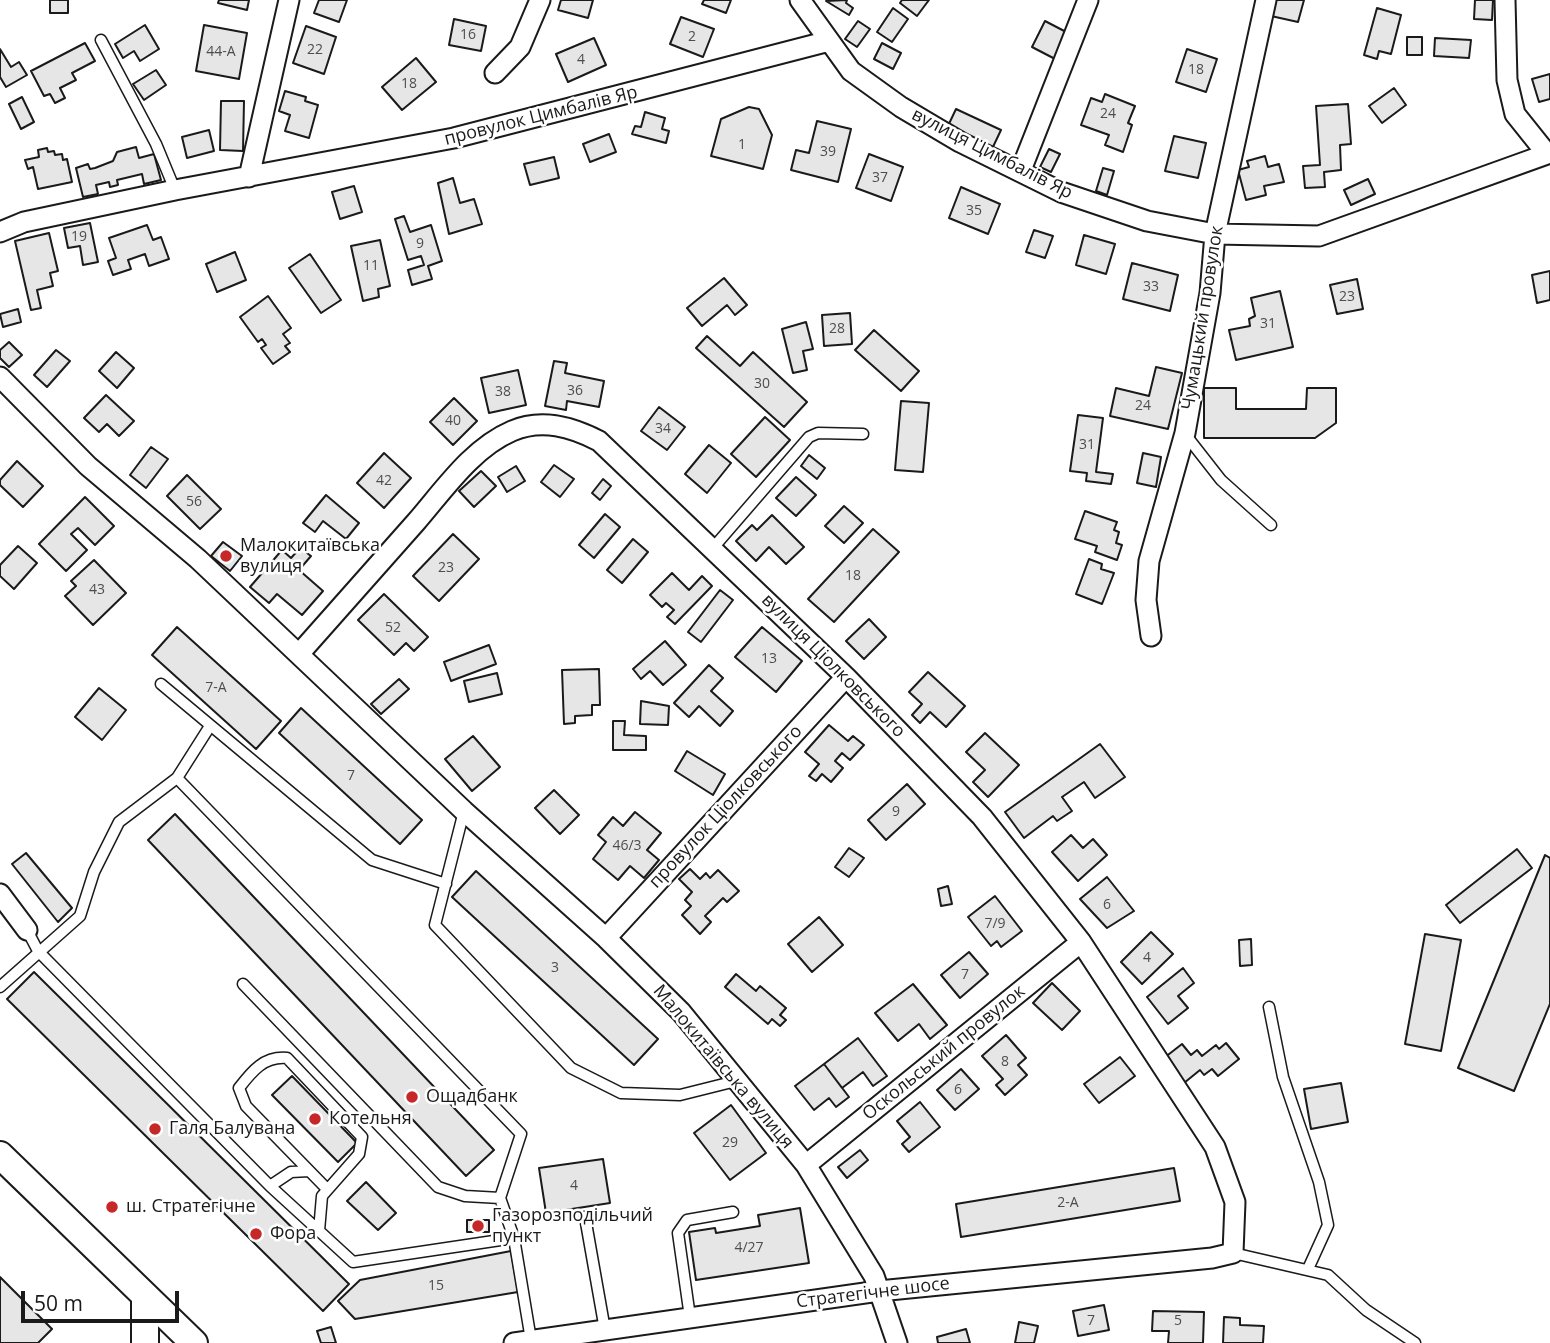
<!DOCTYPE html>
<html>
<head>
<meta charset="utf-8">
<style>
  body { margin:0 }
  #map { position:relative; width:1550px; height:1343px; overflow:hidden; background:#fff; font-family:"Open Sans",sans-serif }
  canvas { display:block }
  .scale { position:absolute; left:21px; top:1291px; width:158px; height:32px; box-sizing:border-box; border:4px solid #1a1a1a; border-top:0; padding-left:9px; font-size:21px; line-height:24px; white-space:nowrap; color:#1a1a1a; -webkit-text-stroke:5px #fff; paint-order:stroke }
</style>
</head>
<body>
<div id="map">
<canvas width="1550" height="1343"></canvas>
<div class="scale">50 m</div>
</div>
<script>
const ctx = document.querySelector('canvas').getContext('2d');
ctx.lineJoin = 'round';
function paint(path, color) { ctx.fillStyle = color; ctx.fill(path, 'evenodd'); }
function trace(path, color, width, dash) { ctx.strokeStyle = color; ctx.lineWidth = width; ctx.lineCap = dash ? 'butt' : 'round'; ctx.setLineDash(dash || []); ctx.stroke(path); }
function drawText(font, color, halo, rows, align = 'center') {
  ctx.font = font + ' "Open Sans",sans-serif'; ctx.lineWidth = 5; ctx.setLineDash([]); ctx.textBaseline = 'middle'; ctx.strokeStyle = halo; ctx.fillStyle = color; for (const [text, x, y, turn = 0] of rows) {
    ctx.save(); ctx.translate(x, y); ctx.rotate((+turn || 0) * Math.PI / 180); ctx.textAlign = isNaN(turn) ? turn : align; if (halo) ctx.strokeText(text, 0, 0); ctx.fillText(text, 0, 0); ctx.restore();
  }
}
const building = new Path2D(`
  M50,0H68V13H50Z
  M219,0H249L247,10L218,3Z
  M319,0H347L339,22L314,13Z
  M561,0H593L588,18L558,10Z
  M704,0H731L726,13L702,4Z
  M847,0L846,3L853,8L849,15L826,1Z
  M902,0H929L917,16L900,3Z
  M1275,0H1304L1298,22L1271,16Z
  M1475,0H1493L1492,20L1474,19Z
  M893,8L908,19L892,42L877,32Z
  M1377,8L1401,15L1391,54L1379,51L1377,59L1364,55Z
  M681,17L714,29L703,57L670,44Z
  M454,19L486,26L481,51L449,45Z
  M858,21L870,29L857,47L845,39Z
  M1045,21L1070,34L1057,60L1032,47Z
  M145,25L159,49L140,61L134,51L123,58L115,44Z
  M204,25L247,33L239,79L196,71Z
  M306,26L336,37L324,74L293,63Z
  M1407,37H1422V55H1407Z
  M594,38L606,65L568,82L556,54Z
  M1435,38L1471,40L1469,58L1434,56Z
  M85,43L95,61L72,73L76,80L60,88L65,98L55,103L50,94L44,96L31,71Z
  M882,43L901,53L893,69L874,59Z
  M0,49L11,67L19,62L27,75L6,87L0,77Z
  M1187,49L1217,59L1206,92L1176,82Z
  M416,58L436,82L402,110L382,87Z
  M156,70L166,85L144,100L133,84Z
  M1550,74V99L1539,102L1532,79Z
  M1394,88L1406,105L1382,123L1369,106Z
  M285,91L306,97L305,101L318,105L309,138L285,131L290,115L279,111Z
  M1105,94L1135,106L1128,123L1132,125L1123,152L1105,145L1109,135L1081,125L1091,98L1102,102Z
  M22,97L34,122L21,129L9,104Z
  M221,101H244L243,151L220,150Z
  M1348,104L1351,144L1340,145L1341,170L1324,172L1325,187L1305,188L1303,166L1320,165L1316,106Z
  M749,107L759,109L772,135L763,169L711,156L721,119Z
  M956,109L1001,130L992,149L947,128Z
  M645,112L665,118L662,129L669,131L666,143L632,134L635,126L641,127Z
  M817,121L851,129L838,182L791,170L796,150L809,153Z
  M209,130L214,151L187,158L182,137Z
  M609,134L616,152L590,162L583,144Z
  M1174,136L1206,143L1198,178L1165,171Z
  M136,147L139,158L154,154L161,180L144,184L142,174L117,180L118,185L110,187L109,182L96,185L98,194L83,197L76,168L88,164L90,169L95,168L113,161L117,152Z
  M47,148L48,152L54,151L55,155L62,154L63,160L67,159L72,182L38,189L33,167L28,169L25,160L39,157L38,150Z
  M1049,149L1060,154L1051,172L1040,167Z
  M869,154L903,167L891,201L856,188Z
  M1265,156L1268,167L1279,164L1284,182L1264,186L1266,195L1246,200L1238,170L1249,167L1247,161Z
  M554,157L559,178L530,185L524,164Z
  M1103,168L1114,171L1107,195L1096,191Z
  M453,178L460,203L474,199L482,224L449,234L438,183Z
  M1368,179L1375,194L1351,205L1344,190Z
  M354,186L362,212L340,219L332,192Z
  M961,187L1000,204L988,234L949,218Z
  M404,216L410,232L431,225L442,261L428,266L432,279L412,285L408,270L424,265L421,256L408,260L395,219Z
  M90,223L98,262L83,265L80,246L68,248L64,228Z
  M147,225L153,240L161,237L169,259L149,266L145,254L128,260L131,269L113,275L108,261L116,258L109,238Z
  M1034,230L1053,236L1045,258L1026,252Z
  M49,233L58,271L50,273L53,286L37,290L41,308L31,310L15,241Z
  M1084,235L1115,244L1106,274L1076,265Z
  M380,240L390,286L378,289L379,297L363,301L351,246Z
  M235,252L246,280L217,292L206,264Z
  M310,254L341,300L321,313L289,268Z
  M1132,263L1178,275L1170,311L1123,299Z
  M1550,271V300L1537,303L1532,275Z
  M724,278L747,305L735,315L727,305L702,326L687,308Z
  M1357,279L1363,309L1337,314L1330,285Z
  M1280,291L1293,347L1236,360L1229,330L1250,326L1249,319L1255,316L1251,298Z
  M268,296L291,328L283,334L290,343L285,346L290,352L273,364L261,348L266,345L262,339L258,342L240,317Z
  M18,309L21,322L3,327L0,314Z
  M850,313L852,344L824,346L822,315Z
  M806,322L813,349L803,351L807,370L793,373L782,329Z
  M874,330L919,371L901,391L855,350Z
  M707,336L740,366L753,352L807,402L784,427L696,348Z
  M9,342L22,355L9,367L0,358V350Z
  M56,350L70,361L47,387L34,375Z
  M116,352L134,368L117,388L99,371Z
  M554,361L567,363L565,373L604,381L599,407L567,401L566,410L545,406Z
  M1156,367L1182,373L1168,429L1110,416L1116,388L1149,396Z
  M518,370L526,405L489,413L481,378Z
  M1204,388H1236V409H1306L1307,388H1336V423L1315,438H1204Z
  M106,395L134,421L119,436L107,424L99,432L84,418Z
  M454,398L477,421L453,445L430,422Z
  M901,401L929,403L923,472L895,470Z
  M659,407L685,427L667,450L641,431Z
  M1078,415L1103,418L1096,472L1113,474L1111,484L1086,481L1087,473L1070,471Z
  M765,417L790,440L756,477L731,454Z
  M709,445L731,463L707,493L685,474Z
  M151,447L168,459L146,488L130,475Z
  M384,453L411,478L384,508L357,483Z
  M1143,453L1161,457L1156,487L1137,483Z
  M809,455L825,468L817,479L801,466Z
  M17,461L43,486L23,507L0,485V480Z
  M554,465L574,479L560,497L541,482Z
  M516,466L525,481L507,492L498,477Z
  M481,471L496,486L474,507L459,491Z
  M187,475L221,509L200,529L167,496Z
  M796,477L816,495L796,516L776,498Z
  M603,479L611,486L600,500L592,493Z
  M326,495L359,523L346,539L323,521L315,532L303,523Z
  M85,497L114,526L95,545L78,528L71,534L87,550L66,571L39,544Z
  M844,506L863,523L844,543L825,526Z
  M1085,511L1117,522L1114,530L1119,532L1116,543L1122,545L1117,560L1095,552L1097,546L1075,539Z
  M605,514L620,527L594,558L579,545Z
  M772,515L804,547L786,564L769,547L756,561L736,541L752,525L757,530Z
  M873,529L899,552L834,622L808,599Z
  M453,534L479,559L439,601L413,576Z
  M633,539L648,552L622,583L607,570Z
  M223,542L242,556L230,571L211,556Z
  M18,546L37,563L14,589L0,576V565Z
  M300,548L311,556L299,570L323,591L302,615L277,594L269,603L250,587L282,550L291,558Z
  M1089,559L1102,564L1101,569L1114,573L1102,604L1076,594Z
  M94,560L126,593L93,625L65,596L76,586L71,581Z
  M672,573L689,590L702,576L712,586L675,624L667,617L674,610L666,603L662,607L650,595Z
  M720,590L733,600L701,642L688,632Z
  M384,594L428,637L414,651L406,643L394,655L358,620Z
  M869,619L886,637L864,659L846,641Z
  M177,627L281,721L256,749L152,655Z
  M762,627L802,661L776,692L735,657Z
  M665,641L686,665L663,685L650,671L641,679L633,669Z
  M489,645L496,664L451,681L444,662Z
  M709,665L723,678L711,691L733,711L720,726L699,706L689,717L674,703Z
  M599,669L600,705H592V715L575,716V723L564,724L562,670Z
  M928,672L965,706L946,727L930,712L920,723L912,715L922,704L909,692Z
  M497,673L502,694L469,702L464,681Z
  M399,679L409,689L381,714L371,704Z
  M99,688L126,710L102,740L75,717Z
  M641,701L669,706L668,725L640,724Z
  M301,708L422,820L400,844L279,733Z
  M613,721H625L624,735L646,736V750H613Z
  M829,725L848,741L853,736L864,745L850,760L842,753L835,761L843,768L831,782L822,774L816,781L809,776L819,764L805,752Z
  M985,733L1019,765L988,797L973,782L985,770L966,752Z
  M473,736L500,767L472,791L445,759Z
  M1100,744L1125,777L1095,798L1084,782L1062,797L1072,811L1057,821L1053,816L1024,838L1005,812Z
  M687,751L725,774L713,795L675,771Z
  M907,784L925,804L886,840L868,820Z
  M554,790L579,815L560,834L535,808Z
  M635,812L661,833L647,850L659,860L644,878L630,866L618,880L593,859L606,842L598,835L613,817L623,826Z
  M175,814L494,1150L466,1176L148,840Z
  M1071,835L1083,848L1093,839L1107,855L1078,881L1052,852Z
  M849,848L864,858L849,877L835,867Z
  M1517,849L1532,868L1460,923L1446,905Z
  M26,853L72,908L58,922L12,864Z
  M1545,855L1550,858V1004L1514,1091L1458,1068Z
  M690,869L700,879L706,873L710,878L718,870L739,891L727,902L723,898L705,916L711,922L700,934L682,915L691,906L685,900L692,892L679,879Z
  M476,871L658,1039L634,1065L452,897Z
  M1107,877L1134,911L1107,928L1080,899Z
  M948,886L952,904L941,906L938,889Z
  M995,896L1022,931L1001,947L997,941L991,946L968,917Z
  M819,917L843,945L812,972L788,944Z
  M1151,932L1173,954L1142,984L1121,962Z
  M1425,934L1461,940L1441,1051L1405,1044Z
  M1251,939L1252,965L1240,966L1239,940Z
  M969,952L988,974L960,998L941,975Z
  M1183,968L1194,983L1178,996L1188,1008L1168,1024L1147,997Z
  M34,972L349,1284L323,1311L7,999Z
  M736,974L756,991L760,986L786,1008L780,1015L786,1020L780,1026L772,1019L768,1024L725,987Z
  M1052,983L1080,1011L1062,1030L1033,1003Z
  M913,984L947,1025L930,1039L919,1024L898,1041L875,1013Z
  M1006,1035L1026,1058L1018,1065L1027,1075L1005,1095L996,1085L1003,1079L982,1056Z
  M858,1038L887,1076L873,1086L863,1072L842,1088L824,1064Z
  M1226,1043L1239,1059L1218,1076L1212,1069L1204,1075L1200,1070L1184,1083L1164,1058L1182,1044L1191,1055L1197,1050L1202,1056L1216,1045L1219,1049Z
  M1120,1057L1135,1076L1099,1103L1084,1084Z
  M824,1064L849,1097L836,1107L829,1098L814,1110L795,1086Z
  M961,1069L979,1089L955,1110L937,1090Z
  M292,1076L357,1143L338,1162L272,1095Z
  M1341,1083L1348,1122L1311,1129L1304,1089Z
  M920,1102L940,1127L909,1152L902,1144L910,1137L897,1121Z
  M731,1105L766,1153L730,1180L694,1133Z
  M860,1150L868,1160L847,1178L838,1167Z
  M603,1159L610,1203L546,1213L539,1168Z
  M1174,1168L1180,1201L961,1237L956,1204Z
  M366,1182L396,1213L378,1230L347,1201Z
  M800,1208L809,1263L696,1280L689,1232L715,1228L716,1233L760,1226L758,1215Z
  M467,1220H489V1232H467Z
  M511,1251L518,1292L355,1319L338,1301L360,1280Z
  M0,1277L52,1329L38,1343H0Z
  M1104,1305L1109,1330L1078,1336L1073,1311Z
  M1153,1311L1204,1312L1203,1343H1168L1169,1331H1152Z
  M1224,1317L1240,1318V1325L1264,1326L1263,1343H1223Z
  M1019,1322L1038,1326L1034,1343H1015Z
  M331,1327L336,1343H321L317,1331Z
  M966,1329L970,1343H938L937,1337Z`);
const lane = new Path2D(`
  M101,40L156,144L175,190
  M1185,434L1221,480L1271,525
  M713,548L809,437L818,433L863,434
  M161,684L372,860L446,884
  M177,778L521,1134L500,1198L514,1238L531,1340
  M464,811L435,925L571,1068L621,1093L680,1095L736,1081
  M27,930L38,951L270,1186L353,1262L514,1238
  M243,984L438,1187L465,1196L500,1198
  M0,987L80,916L94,872L119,822L177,778L210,726
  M1269,1007L1283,1077L1319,1182L1328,1225L1308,1269
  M270,1186L291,1172L309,1171
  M585,1217L605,1330
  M319,1231L322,1196L359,1154L362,1137L287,1058C264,1056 252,1071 239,1088L246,1106L327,1189
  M1233,1253L1328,1275L1366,1310L1415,1343
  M690,1317L678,1233L687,1220L733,1212`);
const street = new Path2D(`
  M800,0L851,71L901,107L960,142L1061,192L1147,221L1215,234L1319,236L1550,153
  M1505,0L1507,80L1515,114L1547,154
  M495,73L520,47L540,0
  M1021,170L1088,0
  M249,177L289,0
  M0,232L24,222L175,190L454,138L829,41
  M0,377L88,466L198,559L464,811L606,938L681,1012L806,1165L874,1276L897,1343
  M1151,636L1146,600L1149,561L1185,433L1210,293L1215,234L1266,0
  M299,654C338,610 377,566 416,522C443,491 472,448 512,431C542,418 572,427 599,441L846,677L982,817L1081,942L1215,1147L1235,1202L1233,1253L1212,1258L879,1291L514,1343
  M0,894L27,930
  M606,938L846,677
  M806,1165L1081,942`);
const secondary = new Path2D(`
  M0,1155L194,1343
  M145,1297V1343`);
const markers = [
  [226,556,7,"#c62828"],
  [412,1097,7,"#c62828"],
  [315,1119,7,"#c62828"],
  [155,1129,7,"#c62828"],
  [112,1207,7,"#c62828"],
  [478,1226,7,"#c62828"],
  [256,1234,7,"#c62828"]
];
const numberNames = [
  ["16",468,35],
  ["2",692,37],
  ["22",315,50],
  ["44-А",221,52],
  ["4",581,60],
  ["18",1196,70],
  ["18",409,84],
  ["24",1108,114],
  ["1",742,145],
  ["39",828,152],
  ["37",880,178],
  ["35",974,211],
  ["19",79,237],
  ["9",420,244],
  ["11",371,266],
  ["33",1151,287],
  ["23",1347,297],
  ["31",1268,324],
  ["28",837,329],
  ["30",762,384],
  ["36",575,391],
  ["38",503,392],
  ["24",1143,406],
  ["40",453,421],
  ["34",663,429],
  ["31",1087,445],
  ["42",384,481],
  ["56",194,502],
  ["23",446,568],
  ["18",853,576],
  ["43",97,590],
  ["52",393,628],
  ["13",769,659],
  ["7-А",216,688],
  ["7",351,776],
  ["9",896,812],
  ["46/3",627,846],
  ["6",1107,905],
  ["7/9",995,924],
  ["4",1147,958],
  ["3",555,968],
  ["7",965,975],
  ["8",1005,1062],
  ["6",958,1090],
  ["29",730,1143],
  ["4",574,1186],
  ["2-А",1068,1203],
  ["4/27",749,1248],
  ["15",436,1286],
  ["7",1091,1321],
  ["5",1178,1321]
];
const streetNames = [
  ["провулок Цимбалів Яр",541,116,-14],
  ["вулиця Цимбалів Яр",992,154,27],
  ["Чумацький провулок",1203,318,-81],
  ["вулиця Ціолковського",833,666,45],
  ["провулок Ціолковського",726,807,-47],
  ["Оскольський провулок",944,1053,-39],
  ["Малокитаївська вулиця",723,1067,50],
  ["Стратегічне шосе",873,1293,-7]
];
const poiNames = [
  ["Малокитаївська",240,546],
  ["вулиця",240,567],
  ["Ощадбанк",426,1097],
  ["Котельня",329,1119],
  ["Галя Балувана",169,1129],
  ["ш. Стратегічне",126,1207],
  ["Газорозподільчий",492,1216],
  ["пункт",492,1237],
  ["Фора",270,1234]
];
paint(building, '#e6e6e6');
trace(building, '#1a1a1a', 2);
trace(lane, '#1a1a1a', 13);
trace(street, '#1a1a1a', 23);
trace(secondary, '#1a1a1a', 30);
trace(lane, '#fff', 10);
trace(street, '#fff', 19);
trace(secondary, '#fff', 26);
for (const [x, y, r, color] of markers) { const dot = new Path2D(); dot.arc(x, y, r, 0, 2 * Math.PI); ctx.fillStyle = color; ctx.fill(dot); trace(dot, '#fff', 2.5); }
drawText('14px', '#4d4d4d', null, numberNames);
drawText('18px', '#1a1a1a', '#fff', streetNames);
drawText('18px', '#1a1a1a', '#fff', poiNames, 'left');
</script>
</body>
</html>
